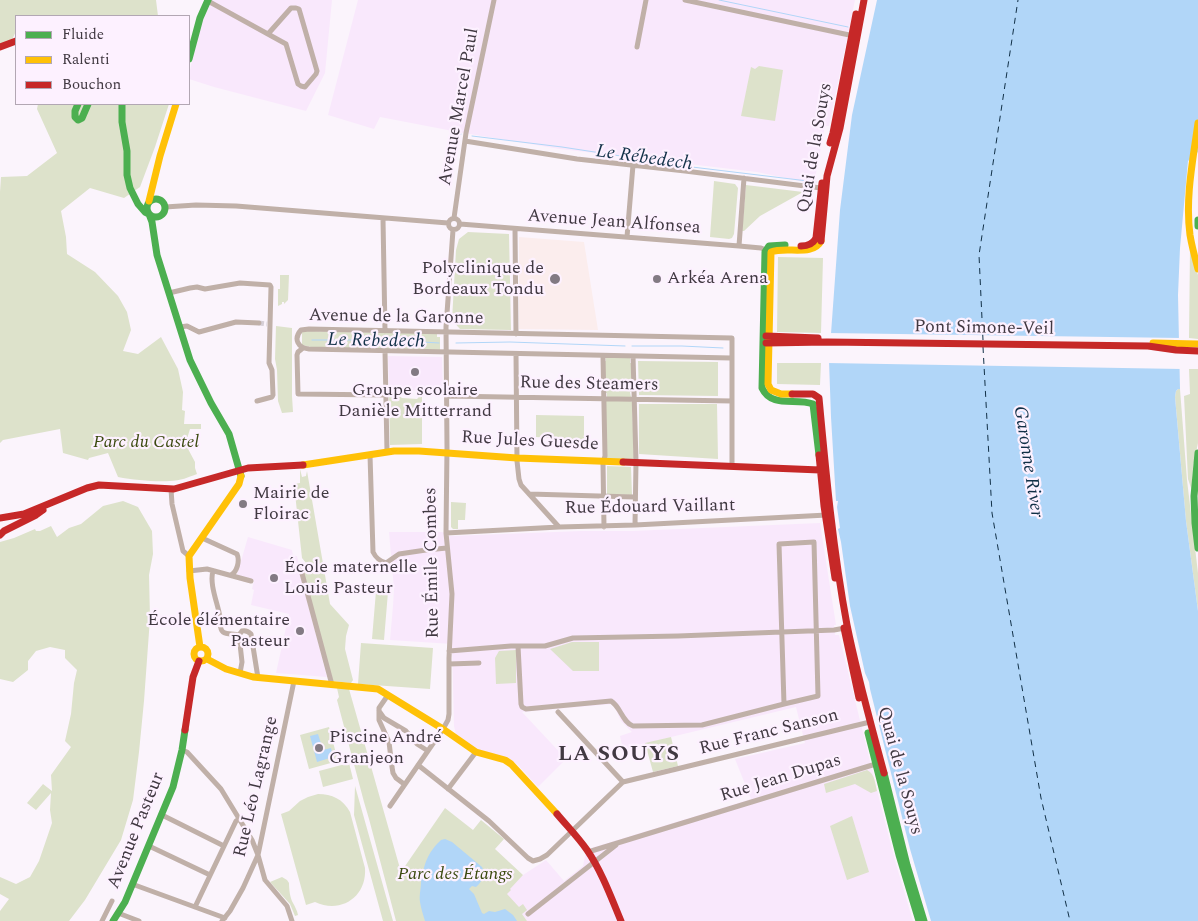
<!DOCTYPE html>
<html>
<head>
<meta charset="utf-8">
<style>
  body { margin:0 }
  #map { position:relative; width:1198px; height:921px; overflow:hidden; background:#fbf4fc; font-family:Spectral,serif }
  canvas { display:block }
  .legend { position:absolute; left:15px; top:15px; width:175px; height:90px; box-sizing:border-box; background:#fdf1ff; border:1px solid #b2a7b3; margin:0; padding:6px 9px; list-style:none; font-size:15px; color:#413942 }
  .legend li { display:flex; align-items:center; gap:10px; height:25px }
  .legend b { width:25px; border:1px solid #b2a7b3 }
</style>
</head>
<body>
<div id="map">
<canvas width="1198" height="921"></canvas>
<ul class="legend">
<li><b style="height:6px;background:#4caf50"></b>Fluide</li>
<li><b style="height:6px;background:#ffc107"></b>Ralenti</li>
<li><b style="height:6px;background:#c62828"></b>Bouchon</li>
</ul>
</div>
<script>
const ctx = document.querySelector('canvas').getContext('2d');
ctx.lineJoin = 'round';
function paint(path, color) { ctx.fillStyle = color; ctx.fill(path, 'evenodd'); }
function trace(path, color, width, dash) { ctx.strokeStyle = color; ctx.lineWidth = width; ctx.lineCap = dash ? 'butt' : 'round'; ctx.setLineDash(dash || []); ctx.stroke(path); }
function drawText(font, color, halo, rows, align = 'center') {
  ctx.font = font + ' Spectral,serif'; ctx.lineWidth = 4.5; ctx.setLineDash([]); ctx.textBaseline = 'middle'; ctx.strokeStyle = halo; ctx.fillStyle = color; for (const [text, x, y, turn = 0] of rows) {
    ctx.save(); ctx.translate(x, y); ctx.rotate((+turn || 0) * Math.PI / 180); ctx.textAlign = isNaN(turn) ? turn : align; if (halo) ctx.strokeText(text, 0, 0); ctx.fillText(text, 0, 0); ctx.restore();
  }
}
const built = new Path2D(`
  M212,0H332L325,73L306,111L214,87L189,79V74L202,20Z
  M358,0H855L829,126H825L814,184L757,172L560,149L458,132L380,117L374,129L328,115Z
  M388,356L442,357L443,391L389,390Z
  M820,523L836,625H834L835,635H839L883,814L896,864L913,921H527L503,893L523,875L546,860L564,881L583,866L585,856L591,848L751,799L735,759L805,743L796,707L671,737L623,750L620,736L632,732L621,721L613,704L522,712L566,759L538,787L518,765L511,760L479,751L456,734L454,726L452,644L390,640L393,606L394,589L389,532H442L451,536L581,531H632Z
  M248,537L292,550L293,556H297L309,608L327,677L276,673L289,614L251,605L254,590L252,589L254,581L237,575Z`);
const medical = new Path2D(`
  M519,237L584,242L598,330L519,329Z`);
const green = new Path2D(`
  M0,0H156L158,16H16V31L12,40L0,45Z
  M759,66L783,70L775,121L741,116L751,67L755,69Z
  M38,104H169L155,147L140,187L124,198L90,188L61,211L66,237L67,254L95,272L118,296L127,312L131,330L123,351L138,354L161,337L178,369L183,392L182,410L185,411L184,424H201V429H190L186,442L187,447L195,462V468L197,474C189,477 180,481 170,481C155,482 134,480 118,477L108,453L89,458L88,460L63,453L60,429L3,440L0,443V192L1,177L27,176L57,153L37,109Z
  M714,181L735,184L738,188L734,234L732,238L729,239L710,237Z
  M746,185L803,192L760,216L744,231H742Z
  M468,232L509,234L511,330L460,329L452,320L456,250L459,239Z
  M1190,248L1193,261L1198,275V339L1189,338Z
  M778,257L823,258L821,333L777,332Z
  M280,275H289L288,300L284,304V302H282V304L278,306V289H280Z
  M276,326L292,328V396L293,412L282,413L278,401L277,370L275,359Z
  M305,331L381,333H437V337H440V351L315,348L302,345V332Z
  M606,357L630,358V363H632L633,392H630L631,397H607V393H605L604,361H606Z
  M638,361L718,362V396L639,395Z
  M777,363H821L820,385L777,384Z
  M1189,369H1198V443L1193,467L1192,491L1188,479L1184,396L1190,394Z
  M1178,389H1180L1187,480L1198,573V611L1186,521L1175,397L1176,391Z
  M399,396L402,398L417,399L419,397H422V444L390,445L389,397Z
  M606,401H630L632,402L634,458L633,459H609L606,458Z
  M639,404H717L718,459L639,454Z
  M536,415L584,416V440L536,437Z
  M607,466L631,467L632,495L607,494Z
  M300,469L302,477L306,476L307,471L330,604L349,625L346,636L345,649L353,680L351,683L333,681L302,572L306,567V563L302,558L294,484L300,483Z
  M123,501L138,507L152,531L153,554L149,575L150,618L144,701L139,752L133,800L121,840L85,900L69,921H0V911L9,899L0,894V877L16,884L30,877L39,861L52,823L50,810L51,793L36,810L27,803L43,784L52,791L51,775L71,747L65,741L71,714L74,683L77,670L65,658V650L50,647L36,651L28,661V670L13,682L0,679V542L14,538L35,529L36,531H40L51,526L57,537L69,528L81,524L103,506Z
  M451,502L466,503L465,520H458V529H453L451,527Z
  M376,591L388,592L384,640L372,639Z
  M572,642H599V671H573L550,649Z
  M361,643L433,648L430,689L358,684Z
  M516,650V683L496,684L495,658L499,651Z
  M337,688L349,689L401,872L445,808L473,830L481,820L504,839L495,849L523,875L510,889L511,890L507,894L519,907L523,904L527,910L522,914L527,921H396L369,819L364,802L337,700L339,697Z
  M329,727L338,761L309,769L300,735Z
  M671,737L678,766L653,772L645,743Z
  M349,763L353,779L323,787L319,771Z
  M867,770C875,774 875,783 877,791L871,793L855,784L826,793L824,784Z
  M355,786L393,921H383L354,815Z
  M318,794C332,794 343,799 350,812L365,868C367,897 341,914 315,902L306,905L281,814L289,811L300,801L308,797Z
  M852,816L869,872L847,880L830,826Z
  M282,877L287,880L289,883C289,889 290,898 293,903C295,907 297,910 298,915L295,916L290,904L270,882Z`);
const water = new Path2D(`
  M877,0H1198V152L1188,161L1180,248L1178,295L1180,389H1178L1176,391L1175,397L1186,521L1198,611V921H931L910,849L870,689L869,682L865,673L850,606L841,542L838,529L840,528L837,507L838,501H836L831,417L829,361L840,210L852,115Z
  M318,734L323,750L331,748L333,757L317,762L310,736Z
  M441,840L445,839L452,842L482,867C486,874 482,882 476,887L472,886L469,889L474,894L482,913L484,914L489,911L495,912L505,909L513,915L517,921H425C423,915 421,908 420,902C419,895 421,889 421,882C424,865 427,853 441,840Z`);
const pier = new Path2D(`
  M828,333L1181,338L1182,369L827,363Z`);
const stream = new Path2D(`
  M719,0L848,27
  M460,134H461
  M472,136L562,147L692,167L816,182
  M312,340H390L439,343
  M456,343L510,342L625,346
  M632,346H682L723,348`);
const ferry = new Path2D(`
  M983,340L979,255L1018,0
  M983,347L992,513L1041,798L1070,921`);
const streetTunnel = new Path2D(`
  M259,323L267,324`);
const street = new Path2D(`
  M685,0L854,36
  M208,1L286,44L298,84L301,86L305,87L316,74L317,71L299,9L296,8H291L268,34
  M637,47L646,0
  M465,141L577,159L685,171L821,188
  M165,207L196,205L236,206L448,223
  M454,218L466,133L494,0
  M448.5 224a5.5 5.5 0 1 1 11 0a5.5 5.5 0 1 1-11 0Z
  M383,219L385,331
  M460,224L739,246L761,248L768,251
  M515,229L516,334
  M627,237L633,165
  M739,246L744,178
  M169,293L190,288L197,287L205,289L240,283L270,285L271,287L269,363L272,370L273,395L272,397L257,401
  M180,327L187,326L199,332L236,322L259,323
  M303,348L298,352L297,355L298,394L385,395
  M385,351L387,452
  M516,354L517,461L519,479L521,485L559,527L635,525L827,515
  M603,356L605,456L603,463L604,527
  M633,356L636,462L635,525
  M731,358L309,349C298,348 293,339 301,330L309,329L732,338V466
  M447,396L732,401
  M370,455L373,552C376,558 379,561 386,563L399,554L426,550L447,548
  M171,489L172,504L183,551L189,556
  M529,494L634,497
  M446,533L559,527
  M202,538L237,554C240,561 237,572 231,575
  M300,566L332,685
  M189,571L207,569L251,581
  M213,571C209,584 218,604 220,617C221,622 219,629 223,632C227,635 234,633 239,635L242,631C246,630 248,631 251,634L258,678
  M239,635L242,662L240,673
  M518,646L521,704L522,707L526,709L611,701C621,707 622,722 633,726L702,725L784,704L818,696L814,542L779,544L784,704
  M449,651L511,646H545L573,638L678,636L834,630L845,628
  M449,664L479,663
  M388,695L379,708V720L389,742L392,767L393,773L396,778L404,784
  M379,711L384,718L406,731L417,744L428,751
  M558,712L623,782
  M182,750L187,752L221,789L252,840L258,855L265,880L287,906L292,921
  M418,765L489,821L528,858L533,861L540,859L547,855L623,782L870,722
  M448,789L476,752
  M390,806L443,729L448,720L449,714V658L452,594L446,533L447,448L446,327L453,230
  M162,815L224,846
  M149,846L210,875
  M588,852L879,763
  M132,884L225,918
  M195,907L236,821L239,819
  M118,913L139,921
  M528,914L616,845
  M102,921L112,901
  M222,921L230,911L243,888L258,855L294,681`);
const fast = new Path2D(`
  M189,59L200,18L208,0
  M78,104L75,111V117L78,120L82,118L88,104
  M122,104V122L127,151V175L130,188L138,204L145,212L149,214L152,222L157,255L190,360L211,403L229,434L241,476
  M147 208a9 9 0 1 1 18 0a9 9 0 1 1-18 0Z
  M1198,220V226
  M785,245L769,246L765,252L762,388C772,409 796,397 813,404L819,455
  M1198,453L1194,496L1195,523L1198,548
  M868,733L899,855L919,921
  M884,773L907,865L924,921
  M113,921L125,902L173,787L182,750L185,730`);
const slow = new Path2D(`
  M1198,123C1193,160 1185,198 1190,235C1192,247 1195,258 1198,269
  M149,201L160,156L176,104
  M1153,343L1198,344
  M792,394H781L771,390L768,384L771,252C786,246 813,257 821,241
  M303,465L394,451H419L517,458L623,462
  M194 654a7 7 0 1 1 14 0a7 7 0 1 1-14 0Z
  M200,647L190,578L189,556L239,484L241,476
  M207,659L226,669L253,677L378,689L443,729L476,752L505,760L511,764L557,814`);
const jam = new Path2D(`
  M0,47L16,41
  M830,143L833,133L856,14
  M821,241L827,176L840,128L864,0
  M801,246C808,246 813,244 816,238L822,183
  M766,336L818,338
  M766,343L827,342L1148,346L1176,350L1198,351
  M792,394H813L819,398C826,474 833,550 847,625C857,675 871,724 884,773
  M819,455L824,506L835,578
  M623,462L820,470
  M0,518L24,514L87,488L99,485L174,489L248,468L303,465
  M0,535L4,531L36,515L43,510
  M844,628L859,698
  M185,730L193,677L199,661
  M557,814C567,826 578,837 587,850C602,872 611,897 621,921`);
const markers = [
  [555,279,6,"#827a83"],
  [657,279,5,"#827a83"],
  [415,372,5,"#827a83"],
  [243,504,5,"#827a83"],
  [274,578,5,"#827a83"],
  [300,631,5,"#827a83"],
  [319,748,5,"#827a83"]
];
const streetNames = [
  ["Avenue Marcel Paul",460,107,-80],
  ["Quai de la Souys",816,148,-80],
  ["Avenue Jean Alfonsea",614,223,4],
  ["Avenue de la Garonne",396,318,1],
  ["Pont Simone-Veil",984,329,1],
  ["Rue des Steamers",589,385,1],
  ["Rue Jules Guesde",530,442,3],
  ["Rue Édouard Vaillant",650,508,-1],
  ["Rue Émile Combes",433,563,-91],
  ["Rue Franc Sanson",769,733,-14],
  ["Quai de la Souys",899,771,75],
  ["Rue Jean Dupas",781,779,-17],
  ["Rue Léo Lagrange",257,787,-77],
  ["Avenue Pasteur",137,831,-68]
];
const poiNames = [
  ["Polyclinique de",544,269,"right"],
  ["Bordeaux Tondu",544,290,"right"],
  ["Arkéa Arena",667,279],
  ["Groupe scolaire",415,391,"center"],
  ["Danièle Mitterrand",415,412,"center"],
  ["Mairie de",253,494],
  ["Floirac",253,515],
  ["École maternelle",284,568],
  ["Louis Pasteur",284,589],
  ["École élémentaire",290,621,"right"],
  ["Pasteur",290,642,"right"],
  ["Piscine André",329,738],
  ["Granjeon",329,759]
];
const parkNames = [
  ["Parc du Castel",146,443],
  ["Parc des Étangs",455,875]
];
const waterNames = [
  ["Le Rébedech",644,159,8],
  ["Le Rebedech",376,342,1],
  ["Garonne River",1027,462,81]
];
const districtNames = [
  ["LA SOUYS",619,756]
];
paint(built, '#f9e8fc');
paint(medical, '#fbeded');
paint(green, '#dde2cb');
paint(water, '#b1d6f8');
paint(pier, '#fbf4fc');
trace(stream, '#b1d6f8', 1);
trace(ferry, '#113047', 1, [6, 5]);
trace(streetTunnel, '#d6cfd7', 5, [5, 2.5]);
trace(street, '#c0b0a8', 5);
trace(fast, '#4caf50', 7);
trace(slow, '#ffc107', 7);
trace(jam, '#c62828', 7);
for (const [x, y, r, color] of markers) { const dot = new Path2D(); dot.arc(x, y, r, 0, 2 * Math.PI); ctx.fillStyle = color; ctx.fill(dot); trace(dot, '#fdf1ff', 2); }
drawText('18px', '#413942', '#fdf1ff', streetNames);
drawText('18px', '#413942', '#fdf1ff', poiNames, 'left');
drawText('italic 18px', '#3b4a0f', '#fdf1ff', parkNames);
drawText('italic 19px', '#113047', '#fdf1ff', waterNames);
ctx.letterSpacing = '1px';
drawText('bold 22px', '#413942', '#fdf1ff', districtNames);
ctx.letterSpacing = '0px';
</script>
</body>
</html>
